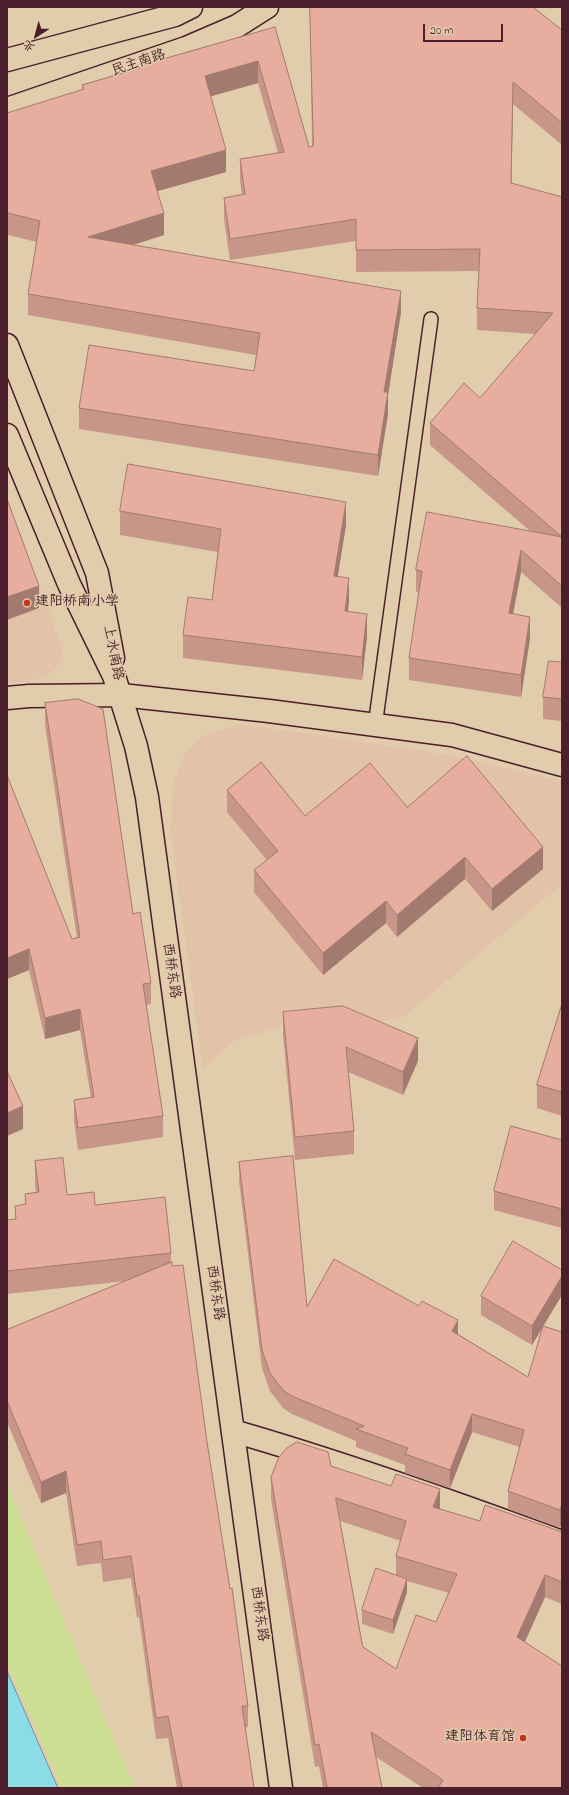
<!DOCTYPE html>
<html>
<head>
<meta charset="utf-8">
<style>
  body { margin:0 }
  #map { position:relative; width:569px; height:1795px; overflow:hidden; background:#e1ccab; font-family:"Indie Flower","LXGW WenKai TC",sans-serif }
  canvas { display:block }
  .frame { position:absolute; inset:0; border:8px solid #4a1f2b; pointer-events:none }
  .north { position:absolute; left:16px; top:16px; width:40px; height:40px; -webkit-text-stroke:3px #e1ccab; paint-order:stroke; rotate:216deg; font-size:11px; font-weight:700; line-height:16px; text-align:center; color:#4a1f2b }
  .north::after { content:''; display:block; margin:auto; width:14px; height:18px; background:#4a1f2b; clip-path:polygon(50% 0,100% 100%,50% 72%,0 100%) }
  .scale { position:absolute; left:423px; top:24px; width:80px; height:18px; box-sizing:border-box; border:2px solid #4a1f2b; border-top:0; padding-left:5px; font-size:12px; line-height:14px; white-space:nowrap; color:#4a1f2b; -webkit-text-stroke:3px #e1ccab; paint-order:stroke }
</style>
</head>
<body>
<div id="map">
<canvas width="569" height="1795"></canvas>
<div class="frame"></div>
<div class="north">北</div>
<div class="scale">20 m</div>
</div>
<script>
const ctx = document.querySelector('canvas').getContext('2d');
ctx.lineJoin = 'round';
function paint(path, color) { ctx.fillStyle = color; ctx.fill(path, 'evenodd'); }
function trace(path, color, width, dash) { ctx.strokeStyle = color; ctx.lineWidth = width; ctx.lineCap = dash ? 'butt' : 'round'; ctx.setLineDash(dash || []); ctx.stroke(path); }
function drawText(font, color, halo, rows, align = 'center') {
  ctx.font = font + ' "Indie Flower","LXGW WenKai TC",sans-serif'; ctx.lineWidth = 3; ctx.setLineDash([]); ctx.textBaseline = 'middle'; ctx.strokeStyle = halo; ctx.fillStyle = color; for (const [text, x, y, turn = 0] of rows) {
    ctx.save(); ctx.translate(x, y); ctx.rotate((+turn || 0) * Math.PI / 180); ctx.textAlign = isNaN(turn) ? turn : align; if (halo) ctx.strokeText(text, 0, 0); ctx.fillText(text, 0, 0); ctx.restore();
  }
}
const built = new Path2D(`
  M7,498L61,645L62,659L57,667L51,673L29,682L7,683Z
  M241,724L443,754L562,781V884L405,1016L370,1025L279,1027L232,1042L203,1070L171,833L173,784L184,755L206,734Z`);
const green = new Path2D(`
  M7,1484L106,1722L135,1788H62L7,1663Z`);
const water = new Path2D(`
  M7,1671L58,1788H7Z`);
const service = new Path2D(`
  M375,726L431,319`);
const minor = new Path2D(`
  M7,698L29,696L121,695L269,711L452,735L562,765
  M233,1431C344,1463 454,1502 562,1542`);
const secondary = new Path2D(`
  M7,345L97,573L113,658
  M7,435L69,584L114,676L136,746L147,797L281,1788`);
const primary = new Path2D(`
  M542,7L562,23`);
const trunk = new Path2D(`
  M7,60L175,15L191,7
  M7,109L186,48L237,26L267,7`);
const wall = new Path2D(`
  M310,7H533L562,30V145L513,104L511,184L562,197V608L521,572L513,614L530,638L521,697L409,680V658L419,592H416V570L530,531L430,445V423L480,398L535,334L477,330V308L479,271L356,272V241L230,260L224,219V198L242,195L240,181V159L278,153L258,83L210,96L226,172L157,191L164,235L133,245L401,312L388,395V414L378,476L79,429V408L254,371L256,355L28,315V294L37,242L8,235L7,234V113L82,90V85L142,68V65L275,27L309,147L312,146Z
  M120,511L346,525L337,577L349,601L348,612L367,637L362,680L183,658V635L212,600L218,552L120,535Z
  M562,662V721L543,719V697Z
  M45,703L133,914L151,983V1004L146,1005L163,1116V1137L78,1150L74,1121V1100L91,1098L80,1030L45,1039L29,970L7,979V775L72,939L77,938L45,725Z
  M227,790L305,816L407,807L543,869L492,911L465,879L397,937L386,923L323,975L254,892V870L267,860L227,812Z
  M562,1004V1116L537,1108V1085Z
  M283,1012L418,1061L403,1095L348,1072L354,1131V1154L295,1160L283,1035Z
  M562,1140V1228L494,1210V1191Z
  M35,1161L67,1195L95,1205L171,1253V1263L172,1266L207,1442L248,1706V1727L245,1728L254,1788H177L168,1738L156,1739L139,1617L137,1618L131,1578L103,1582L101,1563L77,1566L66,1493L41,1503L7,1422V1330L126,1281L7,1294V1220L15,1219V1206L25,1205V1194L36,1192L35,1184Z
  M239,1162L307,1307L458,1334L528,1377L543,1327L532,1345L481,1315V1296L543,1326L562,1332V1521L560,1528L508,1509V1491L520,1447L472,1432L450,1488L405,1473V1465L356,1447V1441L292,1414L283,1408L270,1391L262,1368L239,1181Z
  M331,1466L440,1509L480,1521L562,1532V1604L545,1597L525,1642L562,1788H423L376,1757L382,1788H323L319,1766L315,1767L271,1499V1477ZM340,1521L401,1541L396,1556V1575L362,1610V1624L393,1634L407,1592V1581L449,1593L436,1622L396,1669L363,1647Z`);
const shadedWall = new Path2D(`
  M258,61V83L205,98V76Z
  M513,82V104L511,205V183Z
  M226,150V172L151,193V171Z
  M164,213V235L88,259V237Z
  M401,291V312L388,395V414L378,476V455L384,392Z
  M346,502V525L334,600V576Z
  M521,550V572L509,635V613Z
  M349,578V601L345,634V611Z
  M39,586V608L7,620V597Z
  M367,614V637L362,680V657Z
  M530,617V638L521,697V675Z
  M543,847V869L492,911V889Z
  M465,857V879L397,937V915Z
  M386,901V923L323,975V953Z
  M29,949V970L7,979V958Z
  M80,1009V1030L45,1039V1018Z
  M418,1038V1061L403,1095V1072Z
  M23,1106V1129L7,1136V1113Z
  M562,1276V1295L532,1345V1326Z
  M458,1320V1339L452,1331Z
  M472,1414V1432L450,1488V1470Z
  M66,1471V1493L41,1503V1482Z
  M440,1489V1511L433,1507Z
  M562,1503V1521L560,1528V1510Z
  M545,1575V1597L517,1659V1637Z
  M407,1579V1592L393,1634V1620Z`);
const building = new Path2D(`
  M310,7H533L562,30V123L513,82L511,183L562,197V537L430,423L464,383L480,398L553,313L477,308L480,249L356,250V219L230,239L224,198L245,194L240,159L284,152L258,61L205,76L226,150L151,171L164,213L88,237L401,291L384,392H388L378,455L79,408L89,345L254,371L260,333L28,294L40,221L8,213L7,212V113L84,89L82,85L143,67L142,65L275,27L309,147L313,146Z
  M128,464L346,502L334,576L349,578L345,611L367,614L362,657L183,635L188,597L212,600L221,529L120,511Z
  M7,499L39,586L7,597Z
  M427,512L562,537V586L521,550L509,613L530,617L521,675L409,658L422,571L416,570Z
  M549,661L562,662V699L543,697Z
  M78,699L103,709L133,914L140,912L151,983L143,984L163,1116L78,1128L74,1100L94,1097L80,1009L45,1018L29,949L7,958V775L72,939L80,937L45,703Z
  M467,756L543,847L492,889L465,857L397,915L386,901L323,953L254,870L278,851L227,790L261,762L305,816L370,763L407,807Z
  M562,1004V1092L537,1085Z
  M343,1006L418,1038L403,1072L346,1047L354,1131L295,1137L283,1012Z
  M7,1071L23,1106L7,1113Z
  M511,1126L562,1140V1209L494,1191Z
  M293,1156L307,1307L334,1259L419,1306L422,1301L458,1320L452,1331L528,1377L543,1326L562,1332V1503L560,1510L508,1491L524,1430L472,1414L450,1470L405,1454L408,1448L356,1429L364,1426L292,1396L283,1390L270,1373L262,1350L239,1162Z
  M63,1158L67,1195L94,1192L95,1205L165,1197L171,1253L7,1271V1220L16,1219L15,1206L26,1204L25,1194L39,1192L35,1161Z
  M513,1241L562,1270V1276L532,1326L481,1296Z
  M172,1262V1266L183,1265L207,1442L230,1589L232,1588L248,1706H242L254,1788H182L168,1716L156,1718L139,1596H137L131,1556L103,1560L101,1541L77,1545L66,1471L41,1482L7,1401V1330Z
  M297,1442L328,1452L331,1466L391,1486L396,1474L440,1489L433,1507L480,1521L485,1505L562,1532V1582L545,1575L517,1637L562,1666V1788H438L443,1780L371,1732L382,1788H327L319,1744L315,1745L271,1477L279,1457L287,1448ZM336,1498L406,1521L396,1556L457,1574L436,1622L416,1615L396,1669L363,1647Z
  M376,1568L407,1579L393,1620L362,1610Z`);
const markers = [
  [27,603,4,"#c8321e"],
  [523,1738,4,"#c8321e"]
];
const streetNames = [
  ["民主南路",139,64,-19],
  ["上水南路",112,653,79],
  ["西桥东路",170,971,82],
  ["西桥东路",214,1293,82],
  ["西桥东路",258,1614,82]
];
const poiNames = [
  ["建阳桥南小学",35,603],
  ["建阳体育馆",515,1738,"right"]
];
paint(built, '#e3c3a7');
paint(green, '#cddf93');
paint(water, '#8bdce6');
trace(water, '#71909b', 1);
trace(service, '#4a1f2b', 16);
trace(minor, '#4a1f2b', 25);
trace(secondary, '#4a1f2b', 25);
trace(primary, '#4a1f2b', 25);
trace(trunk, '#4a1f2b', 25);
trace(service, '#e1ccab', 13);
trace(minor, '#e1ccab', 22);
trace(secondary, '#e1ccab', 22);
trace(primary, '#e1ccab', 22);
trace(trunk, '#e1ccab', 22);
paint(wall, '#c79689');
paint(shadedWall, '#a27a6f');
paint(building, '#e7ae9f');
trace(building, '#a27a6f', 1);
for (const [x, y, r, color] of markers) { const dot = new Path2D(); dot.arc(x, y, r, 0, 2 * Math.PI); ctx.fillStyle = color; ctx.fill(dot); trace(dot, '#e1ccab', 1.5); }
drawText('14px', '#4a1f2b', '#e1ccab', streetNames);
drawText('14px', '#4a1f2b', '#e1ccab', poiNames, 'left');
</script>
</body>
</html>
